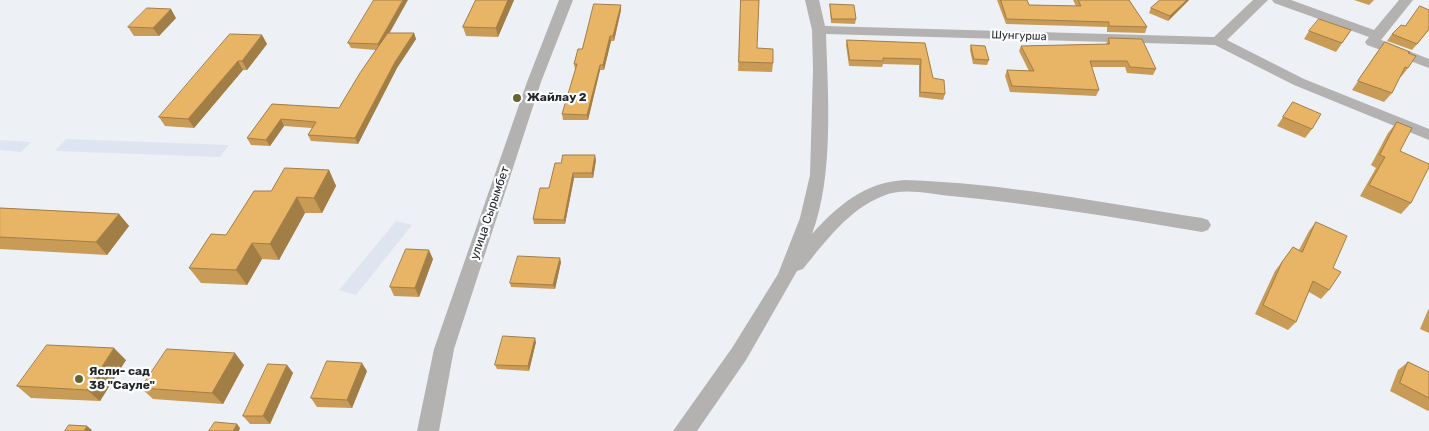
<!DOCTYPE html>
<html>
<head>
<meta charset="utf-8">
<style>
  body { margin:0 }
  canvas { display:block; background:#edf0f5 }
</style>
</head>
<body>
<canvas width="1429" height="431"></canvas>
<script>
const ctx = document.querySelector('canvas').getContext('2d');
ctx.lineJoin = 'round';
function paint(path, color) { ctx.fillStyle = color; ctx.fill(path, 'evenodd'); }
function trace(path, color, width, dash) { ctx.strokeStyle = color; ctx.lineWidth = width; ctx.lineCap = dash ? 'butt' : 'round'; ctx.setLineDash(dash || []); ctx.stroke(path); }
function drawText(font, color, halo, rows, align = 'center') {
  ctx.font = font + ' Rubik,sans-serif'; ctx.lineWidth = 4.5; ctx.setLineDash([]); ctx.textBaseline = 'middle'; ctx.strokeStyle = halo; ctx.fillStyle = color; for (const [text, x, y, turn = 0] of rows) {
    ctx.save(); ctx.translate(x, y); ctx.rotate((+turn || 0) * Math.PI / 180); ctx.textAlign = isNaN(turn) ? turn : align; if (halo) ctx.strokeText(text, 0, 0); ctx.fillText(text, 0, 0); ctx.restore();
  }
}
const built = new Path2D(`
  M66,139L229,145L220,157L55,151Z
  M0,140L31,142L21,152L0,150Z
  M396,221L412,225L356,295L339,290Z`);
const street = new Path2D(`
  M559,0H573L541,82L454,349L439,431H417L434,349L527,82Z
  M805,0H819L825,26L1214,37L1253,0H1268L1227,40L1304,79L1429,129V140L1294,85L1215,45L826,34C828,96 834,176 812,234C837,206 865,182 905,180C1003,183 1105,203 1202,218L1208,220L1211,225L1208,230L1202,232C1118,218 1035,204 951,196C929,194 903,187 883,196C849,209 825,242 803,269L797,271L746,360L697,431H673L732,348L778,274L800,218L810,175L813,70L812,30Z
  M1272,0H1291L1374,30L1399,0H1413L1381,40L1429,59V68L1367,45L1365,42L1369,37L1274,3Z`);
const wall = new Path2D(`
  M476,0H514L498,37L466,36L463,27Z
  M741,0L757,48L773,63L772,72L738,71Z
  M997,0H1027L1029,5L1076,6L1073,0H1129L1147,27L1145,33L1107,32V27L1006,24Z
  M1160,0H1189L1168,21L1149,13L1151,8Z
  M1354,0H1374L1369,5Z
  M830,4L856,19L855,24L831,23L830,9Z
  M621,5V10L614,41H611L604,70H600L588,120H563L562,114L576,69H575L574,64L582,49Z
  M1429,10V30L1412,50L1387,41L1392,34Z
  M176,18L159,36H134L128,27Z
  M1351,30L1336,52L1304,39L1309,31Z
  M390,33H414L416,39L397,68L358,144L311,141L308,135L312,128L284,126L270,146L251,145L247,138L272,104L339,108L376,50L351,48L348,43Z
  M262,35L267,44L247,70H243L194,128L165,126L159,117Z
  M1109,38L1156,69L1153,75L1127,73L1125,67H1092L1099,90L1096,96L1010,92L1005,76L1007,70L1029,71L1019,51L1021,46L1106,44Z
  M847,40L925,43L933,78L945,94L943,100L919,97V65L883,64L882,67L849,66L846,45Z
  M971,45L989,60L987,65L973,64L970,50Z
  M1378,51L1408,68L1401,77H1400L1392,93L1384,102L1352,90Z
  M1293,102L1312,129L1305,138L1277,126Z
  M1397,122L1400,151L1411,203L1401,214L1360,196L1376,168L1371,165L1388,133Z
  M596,160L593,178H574L565,224H534L533,219L549,188L561,163Z
  M329,170L336,186L322,213H305L279,260L262,259L247,285L201,283L189,268L226,235L271,191Z
  M0,208L119,214L129,226L107,255L0,249Z
  M1316,222L1333,268L1329,290L1321,299L1309,292L1296,322L1288,330L1255,314L1275,271L1293,247L1299,250L1309,231Z
  M433,259L419,297L394,296L390,287Z
  M561,262L555,289L511,287L510,283Z
  M1429,309V333L1420,329L1428,310Z
  M536,342L529,371L497,369L495,365Z
  M126,360L100,401L31,398L17,386Z
  M1408,362L1429,372V410L1428,411L1390,391L1398,370Z
  M244,365L223,404L153,399L141,388Z
  M287,365L293,373L270,424H250L243,416Z
  M367,371L352,408L317,407L311,398Z`);
const shadedWall = new Path2D(`
  M403,0H408L380,50L378,44Z
  M508,0H514L498,37L496,28Z
  M1187,0H1189L1168,21L1170,16Z
  M621,5V10L614,41L613,36Z
  M171,9L176,18L159,36L153,28Z
  M414,33L416,39L397,68L358,144L355,138L395,62Z
  M262,35L267,44L247,70L242,61Z
  M610,36L611,41L604,70L603,65Z
  M238,61L243,70L194,128L188,119Z
  M600,65V70L588,120L587,115Z
  M281,119L284,126L270,146L266,140Z
  M595,155L596,160L593,178L592,173Z
  M329,170L336,186L322,213L314,198Z
  M573,173L574,178L565,224L564,220Z
  M297,197L305,213L279,260L270,244Z
  M119,214L129,226L107,255L96,242Z
  M252,243L262,259L247,285L236,270Z
  M429,250L433,259L419,297L415,288Z
  M560,258L561,262L555,289L553,285Z
  M535,338L536,342L529,371L528,366Z
  M114,348L126,360L100,401L87,390Z
  M235,353L244,365L223,404L212,393Z
  M362,363L367,371L352,408L347,400Z
  M287,365L293,373L270,424L263,416Z
  M237,424L240,428L239,431H233Z
  M87,426L92,430L91,431H84Z`);
const building = new Path2D(`
  M374,0H403L378,44L348,43Z
  M476,0H508L496,28L463,27Z
  M741,0H759L757,48L773,49V63L739,62Z
  M1001,0H1027L1029,5L1081,6L1078,0H1129L1147,27L1109,26V22L1007,19Z
  M1160,0H1187L1170,16L1151,8Z
  M594,4L621,5L613,36H610L603,65H600L587,115L562,114L577,64H574L578,49H582Z
  M830,4L854,5L856,19H832Z
  M1420,6L1429,10V29L1417,44L1392,34L1401,25L1405,26Z
  M147,8L171,9L153,28L128,27Z
  M1319,19L1351,30L1342,43L1309,31Z
  M388,33H414L395,62L355,138L308,135L316,122L281,119L266,140L247,138L272,104L339,108L360,73Z
  M230,34L262,35L242,61H238L188,119L159,117Z
  M1109,38L1142,39L1156,69L1130,67L1127,61H1090L1099,90L1012,86L1007,70L1034,71L1021,46L1109,44Z
  M847,40L925,43L933,78L944,80L945,94L920,92L921,59L883,58V61L850,60Z
  M1385,42L1410,52L1408,53L1416,56L1408,68L1405,67L1392,93L1358,81Z
  M971,45L985,46L989,60L974,59Z
  M1293,102L1321,114L1312,129L1283,117Z
  M1397,122L1412,128L1400,151L1429,164V167L1411,203L1369,185L1385,157L1380,155Z
  M563,155H595L592,173H573L564,220L533,219L540,188H549L555,163H561Z
  M285,168L329,170L314,198L297,197L270,244L252,243L236,270L189,268L211,234L226,235L254,191H271Z
  M0,208L119,214L96,242L0,237Z
  M1316,222L1347,236L1333,268L1341,272L1329,290L1313,281L1296,322L1263,305L1282,262L1293,247L1302,252Z
  M406,249L429,250L415,288L390,287Z
  M518,256L560,258L553,285L510,283Z
  M503,336L535,338L528,366L495,365Z
  M47,345L114,348L87,390L17,386Z
  M167,349L235,353L212,393L141,388Z
  M327,361L362,363L347,400L311,398Z
  M1408,362L1429,372V398L1400,383Z
  M268,364L287,365L263,416H243Z
  M215,422L237,424L233,431H209Z
  M69,425L87,426L84,431H65Z`);
const markers = [
  [517,98,5,"#69632f"],
  [79,379,5,"#69632f"]
];
const farStreetnames = [
  ["Шунгурша",1019,36,2]
];
const poiNames = [
  ["Жайлау 2",527,98],
  ["Ясли- сад",89,372],
  ["38 \"Сауле\"",89,386]
];
const streetNames = [
  ["улица Сырымбет",490,213,-71]
];
paint(built, '#dfe4f1');
paint(street, '#b3b2b0');
paint(wall, '#c89b57');
paint(shadedWall, '#a27e47');
paint(building, '#e8b465');
trace(building, '#a27e47', 1);
for (const [x, y, r, color] of markers) { const dot = new Path2D(); dot.arc(x, y, r, 0, 2 * Math.PI); ctx.fillStyle = color; ctx.fill(dot); trace(dot, '#fcfdfe', 2); }
drawText('11px', '#262729', '#fcfdfe', farStreetnames);
drawText('bold 12px', '#262729', '#fcfdfe', poiNames, 'left');
drawText('12px', '#262729', '#fcfdfe', streetNames);
</script>
</body>
</html>
